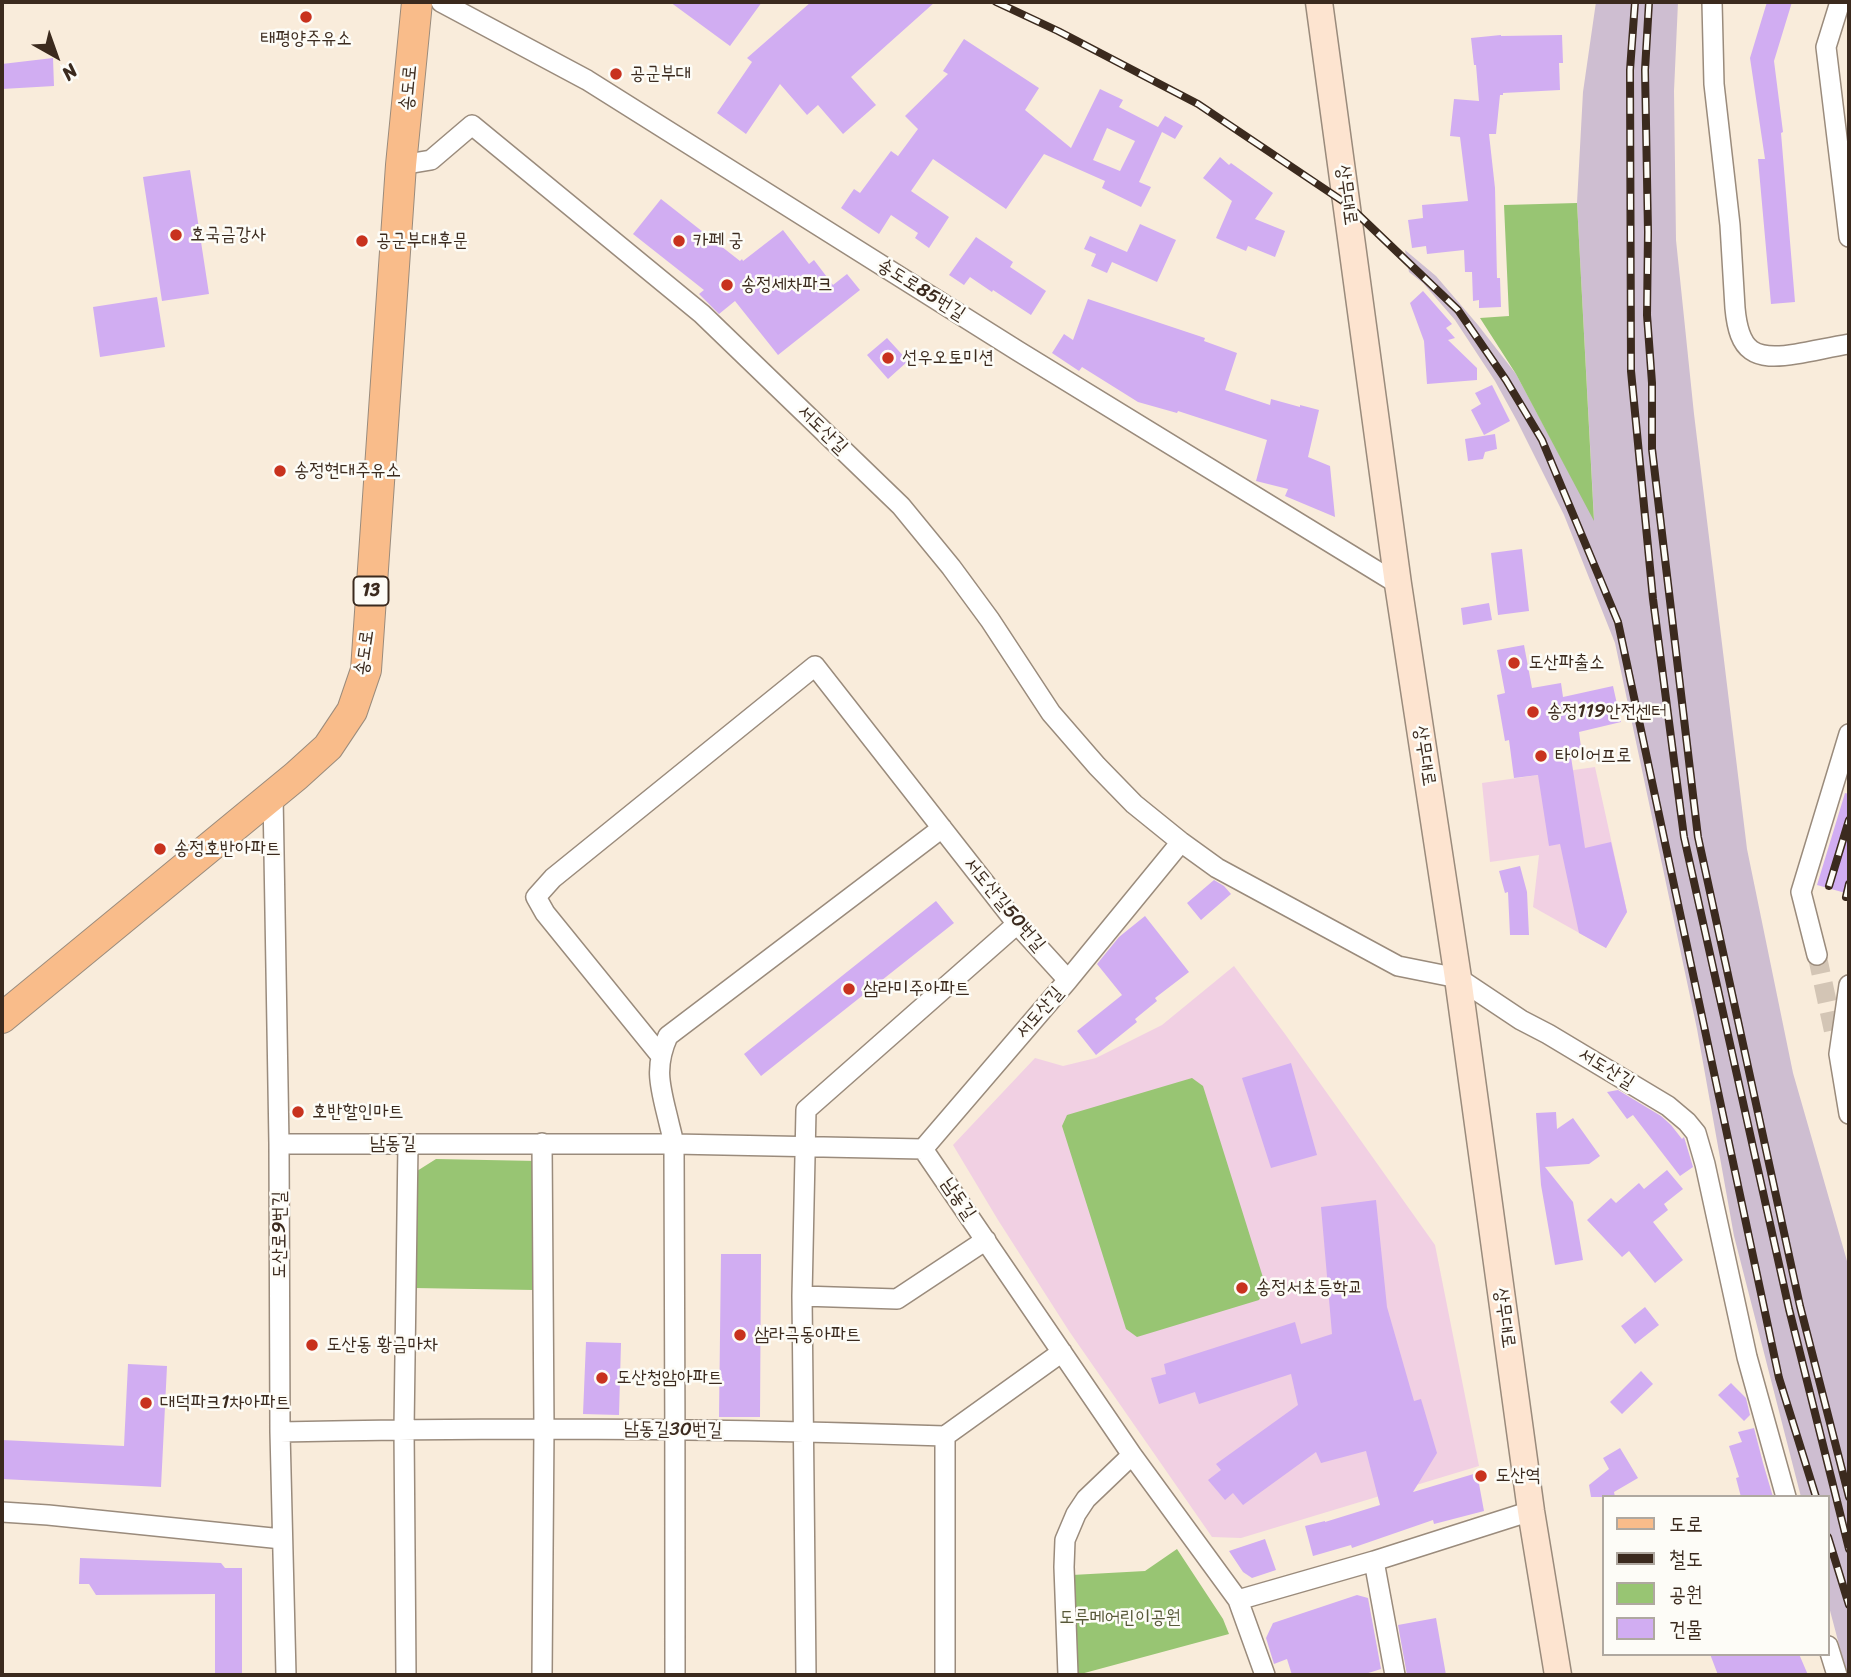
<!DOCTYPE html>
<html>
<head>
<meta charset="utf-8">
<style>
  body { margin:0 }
  #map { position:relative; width:1851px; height:1677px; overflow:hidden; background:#f9ecdb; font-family:Sriracha,"Poor Story",sans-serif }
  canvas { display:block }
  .frame { position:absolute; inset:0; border:4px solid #3b2a1e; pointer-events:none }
  .legend { position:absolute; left:1602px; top:1495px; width:228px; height:161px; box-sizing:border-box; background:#fdfcf7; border:2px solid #afa8a0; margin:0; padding:9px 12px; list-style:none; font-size:21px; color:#3b2a1e }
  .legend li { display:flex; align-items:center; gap:14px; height:35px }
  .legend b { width:35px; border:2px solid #afa8a0 }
  .north { position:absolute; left:21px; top:21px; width:70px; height:70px; -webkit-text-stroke:5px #fdfcf7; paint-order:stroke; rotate:140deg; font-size:19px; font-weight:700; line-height:28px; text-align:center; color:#3b2a1e }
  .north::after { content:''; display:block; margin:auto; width:24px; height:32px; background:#3b2a1e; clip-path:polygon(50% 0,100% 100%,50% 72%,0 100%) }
</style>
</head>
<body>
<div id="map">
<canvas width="1851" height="1677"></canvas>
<div class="frame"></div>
<ul class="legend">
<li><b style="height:9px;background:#f9bc8a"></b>도로</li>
<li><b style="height:9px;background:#3b2a1e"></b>철도</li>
<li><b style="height:19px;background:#98c573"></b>공원</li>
<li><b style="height:19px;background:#d1adf2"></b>건물</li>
</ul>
<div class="north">N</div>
</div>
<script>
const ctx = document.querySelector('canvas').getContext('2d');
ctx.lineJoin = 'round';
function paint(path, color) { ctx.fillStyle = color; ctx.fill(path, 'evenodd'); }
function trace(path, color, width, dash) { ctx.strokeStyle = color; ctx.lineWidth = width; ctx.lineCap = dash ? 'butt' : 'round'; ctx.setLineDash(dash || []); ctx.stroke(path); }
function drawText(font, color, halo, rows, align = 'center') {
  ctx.font = font + ' Sriracha,"Poor Story",sans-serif'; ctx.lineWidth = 5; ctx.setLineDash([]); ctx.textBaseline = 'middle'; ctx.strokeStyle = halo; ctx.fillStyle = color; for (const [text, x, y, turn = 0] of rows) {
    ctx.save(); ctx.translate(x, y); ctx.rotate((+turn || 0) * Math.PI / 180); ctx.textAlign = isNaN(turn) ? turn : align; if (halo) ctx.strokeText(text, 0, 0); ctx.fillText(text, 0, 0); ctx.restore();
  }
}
const built = new Path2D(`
  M1595,767L1627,912L1606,948L1533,907L1539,855L1490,862L1482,783Z
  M1234,966L1285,1034L1435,1245L1479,1466L1241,1538L1212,1537L1069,1331L998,1220L953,1145L1035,1058L1063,1066L1096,1058L1162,1025Z`);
const industrial = new Path2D(`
  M1596,2H1678L1674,91L1676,240L1694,414L1747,849L1793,1073L1849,1268V1675H1847L1846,1671L1828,1603V1497H1801L1734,1236L1697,1029L1615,643L1564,515L1517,421L1495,381L1455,320L1423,283L1409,272L1405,250L1436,276L1478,325L1516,374L1594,519L1577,203L1583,92Z`);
const green = new Path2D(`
  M1577,203L1594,521L1516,374L1480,318L1509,316L1504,205Z
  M1192,1078L1203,1086L1266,1287L1259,1300L1137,1337L1126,1329L1062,1126L1067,1115Z
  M436,1159L537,1161L534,1290L414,1288L417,1171Z
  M1177,1549L1223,1619L1229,1634L1077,1675L1072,1575L1145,1571Z`);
const building = new Path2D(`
  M670,2H762L730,46Z
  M811,2H935L851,77L876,105L843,134L818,105L807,115L780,84L746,134L717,113L752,62L747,58Z
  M1767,2H1792L1774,61L1783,132L1781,133L1795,302L1771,304L1758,159H1765L1750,58Z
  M1501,35V36L1562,35L1563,63H1559L1560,90L1503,93V95H1500L1496,134H1489L1495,188L1497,278H1500L1501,307L1479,308V300L1473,301L1472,272H1465L1464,250L1427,254L1426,246L1412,248L1408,220L1423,218L1422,205L1468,201L1460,137L1450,136L1454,99L1479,101L1476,65H1474L1471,38Z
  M964,39L1039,88L1025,110L1071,148L1100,89L1123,100L1119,107L1158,127L1165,116L1183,126L1175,139L1162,132L1139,182L1151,187L1141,207L1102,188L1105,181L1044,154L1006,209L933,159L911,191L949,217L929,248L915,238L918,233L891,215L879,234L841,208L854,189L860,193L891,151L898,156L918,129L905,116L948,74L943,71ZM1107,128L1135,141L1120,171L1093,160Z
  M53,58L54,86L2,89V64Z
  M1220,157L1229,165L1231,163L1273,193L1255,219L1285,231L1275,257L1248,246L1246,251L1216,238L1232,201L1203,178Z
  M190,170L209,294L162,301L143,177Z
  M661,199L740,261L742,259L743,261L783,230L809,264L814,260L833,285L847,274L860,290L778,355L735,301L719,314L699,294L704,290L633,234Z
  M1140,224L1176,240L1157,282L1112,262L1107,273L1091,266L1096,254L1084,249L1090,236L1127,252Z
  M976,237L1013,262L1010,267L1046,291L1031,315L993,290L992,292L970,277L964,285L949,275Z
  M1423,291L1452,324L1446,328L1455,338L1448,340L1477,368V380L1427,384L1424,341L1410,303Z
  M157,297L165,347L100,357L93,307Z
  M1088,299L1205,338L1204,341L1237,353L1225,390L1270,405L1271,399L1300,407V405L1319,410L1308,457L1330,466L1335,517L1285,496L1288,489L1256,481L1267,440L1178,411L1177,413L1138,402L1082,367L1079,371L1052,353L1064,334L1073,340Z
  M887,338L908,361L888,379L867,355Z
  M1492,385L1510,421L1484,435L1471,410L1481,404L1475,393Z
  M1495,434L1497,449L1485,452L1483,459L1468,461L1465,439Z
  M1522,549L1529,611L1498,615L1491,553Z
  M1489,603L1492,620L1463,625L1461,608Z
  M1524,645L1532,688L1561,683L1563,697L1613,686L1621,722L1579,732L1582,755L1571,757L1585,848L1611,842L1627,912L1606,948L1579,933L1560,844L1549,846L1538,775L1514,778L1509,740L1505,741L1497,695L1505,693L1497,650Z
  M1845,793L1849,794V894L1817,885Z
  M1520,866L1527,892L1529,935H1510L1508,892L1505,893L1499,871Z
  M1214,880L1224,886L1231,894L1201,920L1187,903Z
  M936,901L954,923L761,1076L744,1054Z
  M1145,916L1189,972L1155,998L1157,1001L1135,1019L1137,1022L1096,1055L1077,1031L1122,995L1097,964L1119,937Z
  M1291,1063L1317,1155L1271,1168L1242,1078Z
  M1618,1090L1661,1116L1671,1125L1682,1139L1684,1137L1693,1167L1680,1176L1633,1115L1627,1119L1607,1092Z
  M1556,1112L1557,1129L1573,1118L1600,1156L1589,1164L1545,1167L1573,1202L1583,1260L1555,1265L1541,1185L1536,1113Z
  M1667,1170L1683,1189L1664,1204L1668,1210L1653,1222L1683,1260L1655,1283L1629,1251L1622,1257L1587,1220L1611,1198L1616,1203L1639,1183L1644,1189Z
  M1376,1200L1387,1307L1414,1401L1421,1399L1437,1453L1413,1492L1477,1473L1484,1511L1434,1524L1433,1520L1352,1548L1351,1545L1313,1556L1305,1526L1325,1521V1522L1380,1505L1366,1451L1321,1463L1316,1452L1243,1505L1233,1493L1225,1500L1208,1480L1221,1470L1216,1464L1298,1405L1291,1374L1199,1404L1195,1392L1159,1404L1151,1378L1166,1374L1164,1364L1295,1322L1301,1344L1332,1334L1321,1207Z
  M721,1254H761L760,1417H719Z
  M1645,1307L1659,1325L1635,1344L1621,1326Z
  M586,1342L621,1343L619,1415L583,1414Z
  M128,1364L167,1366L161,1487L2,1479V1440L124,1446Z
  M1641,1371L1653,1384L1622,1414L1610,1402Z
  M1731,1383L1746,1398L1750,1415L1744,1421L1718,1395Z
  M1754,1428L1763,1463L1773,1497H1741L1736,1478L1739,1477L1729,1446L1742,1442L1738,1432Z
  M1620,1448L1638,1478L1614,1492L1615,1497H1591L1589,1485L1609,1469L1603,1458Z
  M1265,1539L1276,1570L1252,1578L1243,1572L1229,1551Z
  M80,1558L221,1563L225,1568H242V1675H215V1594L96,1595L89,1584H79Z
  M1357,1595L1368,1598L1381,1669L1362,1675H1292L1287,1659L1274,1664L1266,1638L1273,1623Z
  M1436,1618L1446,1675H1407L1398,1625Z
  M1710,1654H1799L1808,1675H1718Z`);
const minorTunnel = new Path2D(`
  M1817,955L1835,1038`);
const minor = new Path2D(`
  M441,2L587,80L1018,351L1398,584
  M1712,2L1714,84L1730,225L1735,308C1739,352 1754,361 1796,354C1814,351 1831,347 1849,344
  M1840,2L1826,47L1849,237
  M401,165L431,160L472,125L702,314L901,506L951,567L990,620L1051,713L1097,766L1134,804L1181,842L1217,868L1398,966L1458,978L1521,1020L1548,1034L1668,1106L1687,1122L1696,1133L1705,1164L1747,1357L1786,1497
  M273,795L279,1144L280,1432L286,1675
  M1817,955L1801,892L1849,734
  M1849,985L1839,1054L1849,1114
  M661,1056L545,913L536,897L553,878L815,666L1017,924L1068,980
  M279,1144H674L923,1149L1132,1455L1238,1600L1265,1675
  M923,1149L1068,980L1181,842
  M802,1296L897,1299L986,1240
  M280,1432C502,1427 723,1428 945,1436V1675
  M945,1436L1062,1352
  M2,1512L48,1515L282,1539
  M1238,1600L1374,1561
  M1828,1646L1837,1675
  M406,1675L404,1429L408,1144
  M542,1675L544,1428L542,1143
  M675,1675C675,1500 675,1324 674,1149C674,1140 671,1132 669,1123C661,1089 653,1069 668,1036L942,828
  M806,1675L802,1296L806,1110L1017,924
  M1068,1675L1064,1567L1065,1540L1076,1514L1086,1499L1132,1455
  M1395,1675L1374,1561L1531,1511`);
const secondary = new Path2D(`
  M1319,2L1398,584L1458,978L1531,1511L1558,1675`);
const primary = new Path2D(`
  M2,1018L296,776L328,747L352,711L366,670L401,165L417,2`);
const rail = new Path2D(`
  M996,2L1058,31L1198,104L1347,204L1458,310L1506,380L1542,440L1618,622L1779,1378L1816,1497
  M1635,2L1630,70L1631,371L1653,599L1684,837L1789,1309L1849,1549
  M1649,2L1645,70L1648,232L1647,315L1652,383V449L1698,837L1800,1306L1849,1497
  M1829,886L1849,820
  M1846,897L1849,884
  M1828,1537L1849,1605`);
const markers = [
  [306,17,7,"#c8321e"],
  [616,74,7,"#c8321e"],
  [176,235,7,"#c8321e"],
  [362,241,7,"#c8321e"],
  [679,241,7,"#c8321e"],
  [727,285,7,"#c8321e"],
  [888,358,7,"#c8321e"],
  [280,471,7,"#c8321e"],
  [1514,663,7,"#c8321e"],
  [1533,712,7,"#c8321e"],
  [1541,756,7,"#c8321e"],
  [160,849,7,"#c8321e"],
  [849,989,7,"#c8321e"],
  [298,1112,7,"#c8321e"],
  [1242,1288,7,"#c8321e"],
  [740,1335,7,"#c8321e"],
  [312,1345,7,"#c8321e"],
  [602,1378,7,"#c8321e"],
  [146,1403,7,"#c8321e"],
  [1481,1476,7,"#c8321e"]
];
const shields = [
  [371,591,35]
];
const shieldNames = [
  ["13",371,591]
];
const poiNames = [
  ["태평양주유소",306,39,"center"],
  ["공군부대",630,74],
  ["호국금강사",190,235],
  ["공군부대후문",376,241],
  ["카페 궁",693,241],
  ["송정세차파크",741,285],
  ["선우오토미션",902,358],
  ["송정현대주유소",294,471],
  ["도산파출소",1528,663],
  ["송정119안전센터",1547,712],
  ["타이어프로",1555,756],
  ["송정호반아파트",174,849],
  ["삼라미주아파트",863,989],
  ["호반할인마트",312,1112],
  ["송정서초등학교",1256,1288],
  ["삼라극동아파트",754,1335],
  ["도산동 황금마차",326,1345],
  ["도산청암아파트",616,1378],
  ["대덕파크1차아파트",160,1403],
  ["도산역",1495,1476]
];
const streetNames = [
  ["송도로",409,88,-85],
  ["상무대로",1346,195,82],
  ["송도로85번길",921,290,32],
  ["서도산길",822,430,44],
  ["송도로",365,653,-82],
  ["상무대로",1424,756,81],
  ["서도산길50번길",1004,905,50],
  ["서도산길",1040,1013,-49],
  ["서도산길",1606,1069,31],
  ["남동길",393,1144],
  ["남동길",958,1199,56],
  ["도산로9번길",280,1235,-90],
  ["상무대로",1504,1318,82],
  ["남동길30번길",673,1430,1]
];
const parkNames = [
  ["도루메어린이공원",1120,1618]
];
paint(built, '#f1d0e3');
paint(industrial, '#cebed1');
paint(green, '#98c573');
paint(building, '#d1adf2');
trace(minorTunnel, '#d3c5b5', 19, [19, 10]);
trace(minor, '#9a8b7c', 22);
trace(secondary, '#9a8b7c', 29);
trace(primary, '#9a8b7c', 32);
trace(minor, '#fff', 19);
trace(secondary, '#fde4d0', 26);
trace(primary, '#f9bc8a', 30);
trace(rail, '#3b2a1e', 8);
trace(rail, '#fdfcf7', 5, [16]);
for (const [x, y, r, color] of markers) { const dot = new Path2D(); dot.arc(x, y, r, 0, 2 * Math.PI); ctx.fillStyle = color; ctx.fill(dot); trace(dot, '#fdfcf7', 2.5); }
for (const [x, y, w] of shields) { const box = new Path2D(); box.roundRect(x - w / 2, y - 14.5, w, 29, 5); ctx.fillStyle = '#fdfcf7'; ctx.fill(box); trace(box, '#3b2a1e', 2); }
drawText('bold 18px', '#3b2a1e', null, shieldNames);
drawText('19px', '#3b2a1e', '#fdfcf7', poiNames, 'left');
drawText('19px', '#3b2a1e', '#fdfcf7', streetNames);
drawText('19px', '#575838', '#fdfcf7', parkNames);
</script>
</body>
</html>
